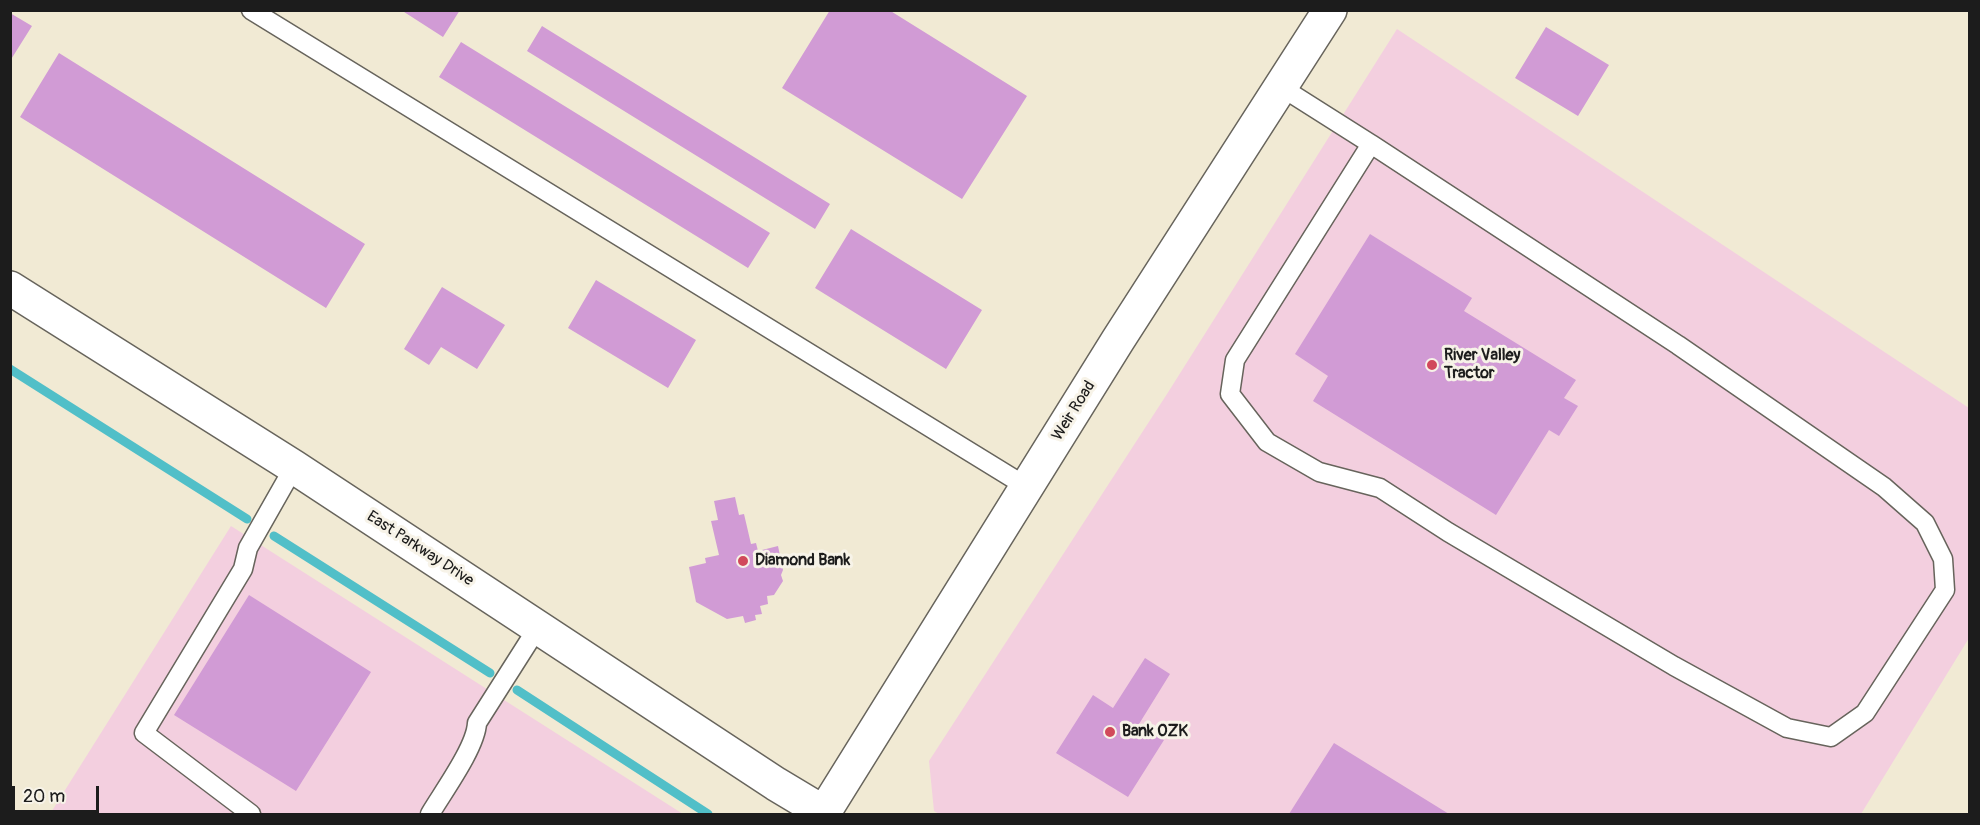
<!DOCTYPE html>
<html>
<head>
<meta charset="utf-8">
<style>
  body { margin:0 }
  #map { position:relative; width:1980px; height:825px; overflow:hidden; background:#f1ead4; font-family:Pangolin,sans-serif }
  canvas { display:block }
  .frame { position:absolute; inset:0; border:12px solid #1c1c1c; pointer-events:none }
  .scale { position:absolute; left:12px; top:786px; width:87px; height:27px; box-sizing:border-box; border:3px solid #1c1c1c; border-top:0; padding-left:8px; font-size:18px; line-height:21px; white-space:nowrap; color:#1c1c1c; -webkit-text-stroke:4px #f7f3e8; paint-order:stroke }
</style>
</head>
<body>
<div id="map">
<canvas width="1980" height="825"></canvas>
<div class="frame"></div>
<div class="scale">20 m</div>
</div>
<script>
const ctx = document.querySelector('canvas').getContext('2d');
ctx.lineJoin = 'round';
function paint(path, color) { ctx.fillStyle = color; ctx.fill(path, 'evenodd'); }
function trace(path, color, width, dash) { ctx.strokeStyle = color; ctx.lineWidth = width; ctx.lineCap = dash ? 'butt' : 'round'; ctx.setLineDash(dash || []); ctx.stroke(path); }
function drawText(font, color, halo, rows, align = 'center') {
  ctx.font = font + ' Pangolin,sans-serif'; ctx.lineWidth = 6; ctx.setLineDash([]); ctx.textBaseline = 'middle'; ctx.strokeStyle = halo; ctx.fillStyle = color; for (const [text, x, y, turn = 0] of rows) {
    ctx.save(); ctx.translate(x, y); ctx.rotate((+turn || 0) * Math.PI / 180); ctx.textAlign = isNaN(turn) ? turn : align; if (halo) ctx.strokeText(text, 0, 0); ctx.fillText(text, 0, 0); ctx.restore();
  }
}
const built = new Path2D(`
  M1397,29L1969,408V638L1861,814H939L934,811L929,761L1167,394Z
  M231,526L683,814H50Z`);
const stream = new Path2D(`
  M10,369L247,519
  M274,536L490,673
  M517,690L708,814`);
const building = new Path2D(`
  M401,10H460L443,37Z
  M830,10H889L1027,96L962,199L782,88Z
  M10,13L32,26L10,61Z
  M542,26L830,204L815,229L527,51Z
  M1546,27L1609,65L1578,116L1515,78Z
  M461,42L770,233L748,268L439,77Z
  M59,53L365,244L326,308L20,117Z
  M851,229L982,310L946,369L815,288Z
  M1370,234L1472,298L1464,311L1576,380L1564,398L1578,406L1559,436L1549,430L1496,515L1313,401L1328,376L1295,354Z
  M596,280L696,340L668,388L568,328Z
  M442,287L505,325L477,369L441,347L429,365L404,349Z
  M735,497L739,515L744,514L751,544L756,543L758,551L778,546L783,570L781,575L783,581L774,595L767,596L768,604L760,606L762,614L755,615L756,620L745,623L743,616L727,619L696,602L689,567L706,563L705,558L719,555L711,521L718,520L714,501Z
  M249,595L371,672L296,791L174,715Z
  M1145,658L1170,674L1139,724L1164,740L1128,797L1056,753L1093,695L1113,708Z
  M1334,743L1449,814H1289Z`);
const service = new Path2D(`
  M251,10L1027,487
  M1281,87L1371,144L1235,360L1230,394L1267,442L1319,472L1380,488L1448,532L1674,666L1787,728L1831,737L1865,713L1945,590L1943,559L1925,523L1884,487L1678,345L1371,144
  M251,814L144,733L243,569L248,548L294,467
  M430,814C443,792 476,747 477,723L538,627`);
const secondary = new Path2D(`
  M10,288L294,467L776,784L826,814
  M823,814L1118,340L1330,10`);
const markers = [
  [1432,365,6,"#d1495b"],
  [743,561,6,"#d1495b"],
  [1110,732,6,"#d1495b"]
];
const poiNames = [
  ["River Valley",1444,356],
  ["Tractor",1444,374],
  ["Diamond Bank",755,561],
  ["Bank OZK",1122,732]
];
const streetNames = [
  ["Weir Road",1074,411,-58],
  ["East Parkway Drive",420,549,33]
];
paint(built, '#f3cfdf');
trace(stream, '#51bfc8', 9);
paint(building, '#d19bd5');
trace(service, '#67645c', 21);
trace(secondary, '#67645c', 36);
trace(service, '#fff', 18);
trace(secondary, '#fff', 33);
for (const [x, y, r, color] of markers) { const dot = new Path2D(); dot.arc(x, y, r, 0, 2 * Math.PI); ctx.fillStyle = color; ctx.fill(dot); trace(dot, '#f7f3e8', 2); }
drawText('bold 16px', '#1c1c1c', '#f7f3e8', poiNames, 'left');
drawText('16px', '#1c1c1c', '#f7f3e8', streetNames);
</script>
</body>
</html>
